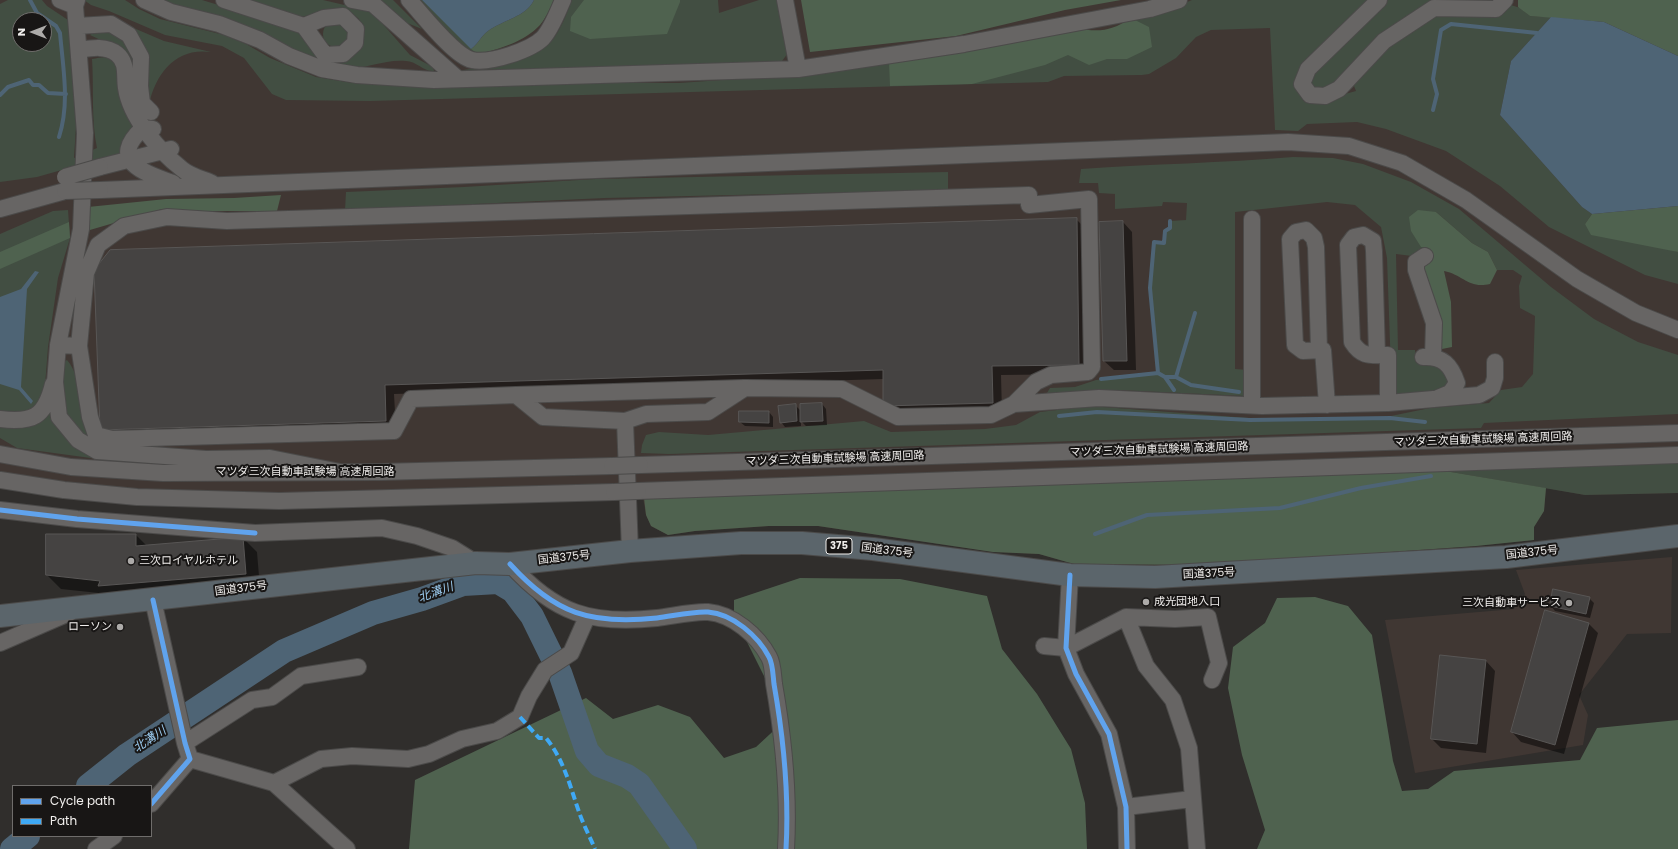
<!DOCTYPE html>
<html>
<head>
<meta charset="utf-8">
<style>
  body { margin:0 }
  #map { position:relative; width:1678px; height:849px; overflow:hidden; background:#302e2c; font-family:Poppins,sans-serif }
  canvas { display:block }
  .legend { position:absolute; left:12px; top:785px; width:140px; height:52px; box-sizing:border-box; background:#181615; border:1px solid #6f6d6b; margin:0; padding:5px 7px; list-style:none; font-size:12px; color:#f1efed }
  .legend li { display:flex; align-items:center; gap:8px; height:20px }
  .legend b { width:20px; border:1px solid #6f6d6b }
  .north { position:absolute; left:12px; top:12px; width:40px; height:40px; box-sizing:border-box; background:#181615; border:1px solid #6f6d6b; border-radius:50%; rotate:270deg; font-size:11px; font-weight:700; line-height:16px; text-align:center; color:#f1efed }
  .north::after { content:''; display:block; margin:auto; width:14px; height:18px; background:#adaba9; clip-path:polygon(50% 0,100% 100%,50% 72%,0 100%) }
</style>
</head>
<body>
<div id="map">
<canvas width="1678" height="849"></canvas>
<ul class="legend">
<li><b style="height:5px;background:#60a3ed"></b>Cycle path</li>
<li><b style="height:5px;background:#3fa9f5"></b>Path</li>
</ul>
<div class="north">N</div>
</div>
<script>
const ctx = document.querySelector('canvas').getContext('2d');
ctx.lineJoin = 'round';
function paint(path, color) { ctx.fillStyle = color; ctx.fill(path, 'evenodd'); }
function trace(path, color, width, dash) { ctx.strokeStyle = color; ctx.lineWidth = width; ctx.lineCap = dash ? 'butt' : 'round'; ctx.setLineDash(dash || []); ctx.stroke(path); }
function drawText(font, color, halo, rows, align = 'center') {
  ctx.font = font + ' Poppins,"Noto Sans JP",sans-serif'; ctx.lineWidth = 4; ctx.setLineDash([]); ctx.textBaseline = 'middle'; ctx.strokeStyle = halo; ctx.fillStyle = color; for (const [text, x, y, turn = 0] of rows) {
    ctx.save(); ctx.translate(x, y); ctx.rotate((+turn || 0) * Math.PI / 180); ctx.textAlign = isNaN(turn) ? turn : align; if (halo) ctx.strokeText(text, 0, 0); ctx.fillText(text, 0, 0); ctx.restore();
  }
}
const built = new Path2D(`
  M0,0H1678V493L1585,495L1546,488L1544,511L1534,527V540L1476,546L1207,565H1140L1074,564L1039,554L993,552L818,526H769L695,531L668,535L651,526L646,515L643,498L199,507L73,498L0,487ZM20,20H44V44H20Z
  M1672,557L1671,633L1627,634L1579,695L1588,715L1583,745L1415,773L1385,620L1514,609L1525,594L1516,570Z`);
const green = new Path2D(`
  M8,0H42L47,6L71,22L77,111L74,158L97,148C91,121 94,88 92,59C103,57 108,55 116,63L138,126L122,153L37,177L0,182V4ZM20,20H44V44H20Z
  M84,0H125L139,9L160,19L224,35L246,44L270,58L316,77L353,83H679L835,72L1074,28L1097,32L1114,29L1131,18L1175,7L1192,0H1371L1331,36L1301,93L1345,94L1356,91L1354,86L1356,79C1381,55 1410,23 1445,13C1459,10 1488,13 1503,14L1511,5L1520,8L1530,16L1551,17L1511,61L1500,115L1582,207L1592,214L1585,224L1678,252V284L1645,275L1549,227L1500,186L1446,151L1386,129L1357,122L1307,124L1298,131L1275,130L1270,28L1211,30L1196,37L1176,58L1149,74L1142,75L1064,76L1048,82L370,101L286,100L272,94L244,58L222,46L165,35L109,11L91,5Z
  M150,0H202L291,27L301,33L312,51L326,59L362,33L359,19L348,10L298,17L244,0H323L366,10L374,14L410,55L433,67L434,71C424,72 416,61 406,61C386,59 368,68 348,69Z
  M373,0H393L422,29L407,23L385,3Z
  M415,0H422L478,54L461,46Z
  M572,0H718L719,13L759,0H777L788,53L782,61L771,65L463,70C492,66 532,60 553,39C560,31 568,11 572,0Z
  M1388,0H1431L1436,3L1337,87L1314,92L1308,76L1381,4Z
  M323 34a13 13 0 1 1 26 0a13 13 0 1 1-26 0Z
  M122,23L164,41L211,52C176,47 156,73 149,104Z
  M97,29H111L135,50L142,111L151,126H145L107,43L90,35Z
  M1293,157L1333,158L1363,164L1411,182L1459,209L1551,287L1594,319L1638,342L1678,355V414L1484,423L1481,428L669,454L641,453L642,445L646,435L659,432L708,435L864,421L891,432L985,429L1016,425L1040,412L1090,406L1275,420L1386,417L1430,408L1489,403L1501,390L1522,387L1533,374L1535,316L1520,308L1519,286L1522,276L1513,270H1497L1488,252L1472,243L1436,212L1429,252L1412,256L1396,254L1398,350H1415L1417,363L1430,364L1443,367L1450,386L1444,391L1392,399L1387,258L1381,227L1355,205L1327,202L1235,212V369L1248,370L1245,396L1118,390L1047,393L1050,388L1075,387L1096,380L1158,373L1150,288L1154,242L1164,243L1165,231L1170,228V221L1186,220L1187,203L1163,202L1162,206L1115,209V194L1099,193L1098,183H1079L1081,169C1152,164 1222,163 1293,157Z
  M948,172V190L605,198L345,210L346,192L464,187L595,179Z
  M68,210L70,238L58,278L48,347L44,399L35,411L0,415V234L53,211Z
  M67,360C85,381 78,415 89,440L64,415L61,364Z
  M50,405L98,459L17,448L0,438V425Z
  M1678,461V493L1585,495L1439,470Z`);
const forest = new Path2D(`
  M534,0H554C550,8 546,18 540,25C524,42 500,49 478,54L471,49C478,44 481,36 488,31C503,20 526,17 534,0Z
  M584,0H680V2L667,34L590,39L570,31L571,17Z
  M801,0H1121L1065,10L956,36L810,52Z
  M1518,0H1678V56L1604,22L1530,16L1518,7Z
  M1131,18L1149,27L1152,47L1127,59H1107L1089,65L1068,55L1045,65L972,84L890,86L889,62L1074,28C1099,32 1110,32 1131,18Z
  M281,195L277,211H203L162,209L83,232L88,207L166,199L234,198Z
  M1678,206V252L1591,235L1585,224L1592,214Z
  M1418,210L1436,212L1472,243L1488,252L1497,270L1490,284C1468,289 1464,275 1444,271L1451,302L1452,347L1442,349L1438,343L1421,267L1429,252V248L1421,247L1411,231L1409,217Z
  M69,222L70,238L0,269V252Z
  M1439,470L1546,488L1544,511L1534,527V540L1476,546L1207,565L1074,564L1039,554L993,552L818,526H769L695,531L668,535L651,526L646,515L644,498Z
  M800,578L900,579L987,596L1002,649L1037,694L1071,749L1085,803L1087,849H409L415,780L586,698L613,719L658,705L690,717L724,758L756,747L783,722L764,676L734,616V600Z
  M1315,597L1348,606L1372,635L1393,761L1402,791L1428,789L1454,771L1580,760L1597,728L1678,720V849H1257L1265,830L1242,755L1228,688L1233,647L1265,623L1277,598Z`);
const water = new Path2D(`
  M422,0H534C526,17 503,20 488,31C481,36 478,44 471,49Z
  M1551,17L1604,22L1678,56V206L1592,214L1582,207L1500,115L1511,61Z
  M35,271L39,272L27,289L21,387L33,401L31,404L19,390L0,384V297L21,289Z`);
const shadow = new Path2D(`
  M1076,219L1086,229L1088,374L1001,375L1002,413L894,415L884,379L394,394L396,430L111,439L101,429Z
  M1123,222L1132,232L1136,370H1114L1104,361Z
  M822,404L826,409L827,425L806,426L801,421V426L785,427L781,422L795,405L801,411Z
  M769,412L773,417V427L745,426L740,422Z
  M136,535L147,546L243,538L257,552L260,588L108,594L61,589L47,575Z
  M1589,598L1594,603L1590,618L1555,611L1551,606Z
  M1588,623L1598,633L1564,754L1521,742L1512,732Z
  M1486,661L1495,671L1486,753L1441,748L1432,739Z`);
const stream = new Path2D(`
  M30,0L37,13L56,26L60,33C63,68 70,103 59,137
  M0,95L8,87L29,80L33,85H39L48,93L66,94
  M1433,110L1437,94L1433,79L1441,30L1451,24L1537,33
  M1165,377L1158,373L1150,288L1154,242L1164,243L1165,231L1170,228V221
  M1176,377L1191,385L1239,392
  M1101,379L1158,373
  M1174,390L1165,377H1176L1195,313
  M1059,416L1097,412L1250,420L1390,418L1425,422
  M1095,534L1147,515L1280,508L1361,488L1431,476`);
const river = new Path2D(`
  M88,786L127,755L284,651L373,613L422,599L463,584L498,582L513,591L532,616L560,673L587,751L599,765L627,776L639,784L685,849
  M12,849L28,836`);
const building = new Path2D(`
  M1077,218L1079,365L992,366L993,403L883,406V370L385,385L386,421L100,430L94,270L110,250Z
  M1123,221L1127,361H1103L1099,222Z
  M822,403L823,421L800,422V404Z
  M796,404L797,421L780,423L778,406Z
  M739,411H769V423L739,422Z
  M46,534H136V546L243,537L246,574L98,586L100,581L46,575Z
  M1553,589L1590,597L1586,614L1550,606Z
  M1545,610L1589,623L1555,745L1511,732Z
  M1440,655L1486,660L1477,744L1431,739Z`);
const minor = new Path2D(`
  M60,0L75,6
  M77,0L75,6L85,133L81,229L58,345L55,382L59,417L78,440L97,451L206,459L270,458L340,472
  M144,0L171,12L219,24L260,40L289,56L322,69L357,75L434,80L798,69L964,44L1150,9L1179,0
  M224,0L304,26L325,55L343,54L355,43L356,29L343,16L324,18L304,26
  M352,0L373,4L458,79
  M409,0C422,14 454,56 472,60C490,64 531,50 543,38C552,28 558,11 563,0
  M785,0L798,69
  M1379,0L1308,69L1302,84L1310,95L1325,96L1339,89L1384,41L1434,8L1496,9L1505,0
  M77,26L111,24L129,35L141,57L140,86L142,103L151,112
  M79,50C91,48 106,45 117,54C128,63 124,76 126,88C130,117 159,151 182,169C190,176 203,179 212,183
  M153,129L143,128C107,161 144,173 173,183
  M100,167L171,149
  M100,190L1288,142L1349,146L1402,163L1466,200L1577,279L1636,313L1678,330
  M0,209L65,191
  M1252,219V405
  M1425,256L1416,262V270L1434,323L1433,357
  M58,345L79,346L90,417L96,435L112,439L394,431L411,399L516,395L543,417L625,421L646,414L708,412L745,388L842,389L898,417L991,415L1014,404L1036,382L1051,375L1088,372L1092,367L1089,199L1029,205V195L227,221L167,217L124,226L98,245L86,273L79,346
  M1319,350L1316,247L1314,238L1306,230L1296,232L1290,239L1295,345L1303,351L1323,350L1327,405
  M1377,355L1374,251L1373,241L1363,235L1354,237L1348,245L1352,342C1362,358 1371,355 1388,355V403
  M1423,357C1443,356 1451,365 1457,383L1450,393L1438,398
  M516,395L744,388
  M1014,404L1099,398L1262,406L1388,403L1479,395L1492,388L1495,378V362
  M0,419C33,423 45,417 53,384
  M625,421L630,551
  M0,454L71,467L163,473L379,472L612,466
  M640,465L1678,433
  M0,480L64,490L137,497L279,501L614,492
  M638,491L1678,455
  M0,510L77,519L255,533L382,528L417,536L452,548L476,563
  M510,564C555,614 591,625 657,618C673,616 694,611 708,612C733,614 758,636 769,657C773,664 773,676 774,684C783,735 789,797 786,849
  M1070,575L1066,648L1076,674L1109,734L1126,807L1127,849
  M1126,617L1146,666L1173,700L1189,748L1197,849
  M0,643L69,613
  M1044,646L1066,648L1126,617L1175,619L1208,617L1219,663L1212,680
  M185,743L252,700L272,697L301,676L358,667
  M190,759L274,783L347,849
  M274,783L321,759L352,756L408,759L429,754L462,739L497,731L520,717L529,696L545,670L571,653L587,617
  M151,804L190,759L185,743L153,600
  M1126,807L1192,799
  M96,849L114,836`);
const highway = new Path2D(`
  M0,616L476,563L510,564L630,551L741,543H802L873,549L1070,575L1155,577L1506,557L1678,536`);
const minorBridge = new Path2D(`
  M65,177L100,167
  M65,191L100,190
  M612,466L640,465
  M614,492L638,491`);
const quiet = new Path2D(`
  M520,717L539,738H546C564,760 570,786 579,812C583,824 590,837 595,849`);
const cycleway = new Path2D(`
  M0,510L77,519L255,533
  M510,564C555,614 591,625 657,618C673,616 694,611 708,612C733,614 758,636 769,657C773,664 773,676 774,684C783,735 789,797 786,849
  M1070,575L1066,648L1076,674L1109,734L1126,807L1127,849
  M151,804L190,759L185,743L153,600`);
const markers = [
  [131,561,4,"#adaba9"],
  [1146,602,4,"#adaba9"],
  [1569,603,4,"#adaba9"],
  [120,627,4,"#adaba9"]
];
const shields = [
  [839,546,26]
];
const shieldNames = [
  ["375",839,546]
];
const streetNames = [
  ["マツダ三次自動車試験場 高速周回路",1483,440,-2],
  ["マツダ三次自動車試験場 高速周回路",1159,450,-2],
  ["マツダ三次自動車試験場 高速周回路",835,459,-2],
  ["マツダ三次自動車試験場 高速周回路",305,472],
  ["国道375号",887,551,7],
  ["国道375号",1532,553,-6],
  ["国道375号",564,558,-6],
  ["国道375号",1209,574,-3],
  ["国道375号",241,589,-7]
];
const poiNames = [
  ["三次ロイヤルホテル",139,561],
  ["成光団地入口",1154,602],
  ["三次自動車サービス",1561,603,"right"],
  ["ローソン",112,627,"right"]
];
const waterNames = [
  ["北溝川",436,593,-20],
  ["北溝川",150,740,-34]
];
paint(built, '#403733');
paint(green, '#424e42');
paint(forest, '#4f624f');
paint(water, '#4e6475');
paint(shadow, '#0007');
trace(stream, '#4e6475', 4);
trace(river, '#4e6475', 24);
paint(building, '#454342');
trace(building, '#585655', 1);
trace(minor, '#4b4a49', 18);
trace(highway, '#4b4a49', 24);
trace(minor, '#676564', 16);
trace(highway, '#5b656b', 22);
trace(minorBridge, '#4b4a49', 18, []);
trace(minorBridge, '#676564', 16);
trace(quiet, '#3fa9f5', 4, [8, 4]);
trace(cycleway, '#60a3ed', 5);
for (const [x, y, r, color] of markers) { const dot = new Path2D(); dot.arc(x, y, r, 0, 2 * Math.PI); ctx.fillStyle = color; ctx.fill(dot); trace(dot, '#181615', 1.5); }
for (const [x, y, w] of shields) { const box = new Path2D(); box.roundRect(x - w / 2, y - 8, w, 16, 3); ctx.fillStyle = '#181615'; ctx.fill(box); trace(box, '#f1efed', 1); }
drawText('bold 10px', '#f1efed', null, shieldNames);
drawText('11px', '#f1efed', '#181615', streetNames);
drawText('11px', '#f1efed', '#181615', poiNames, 'left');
drawText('italic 12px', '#9cccf0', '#181615', waterNames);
</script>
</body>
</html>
